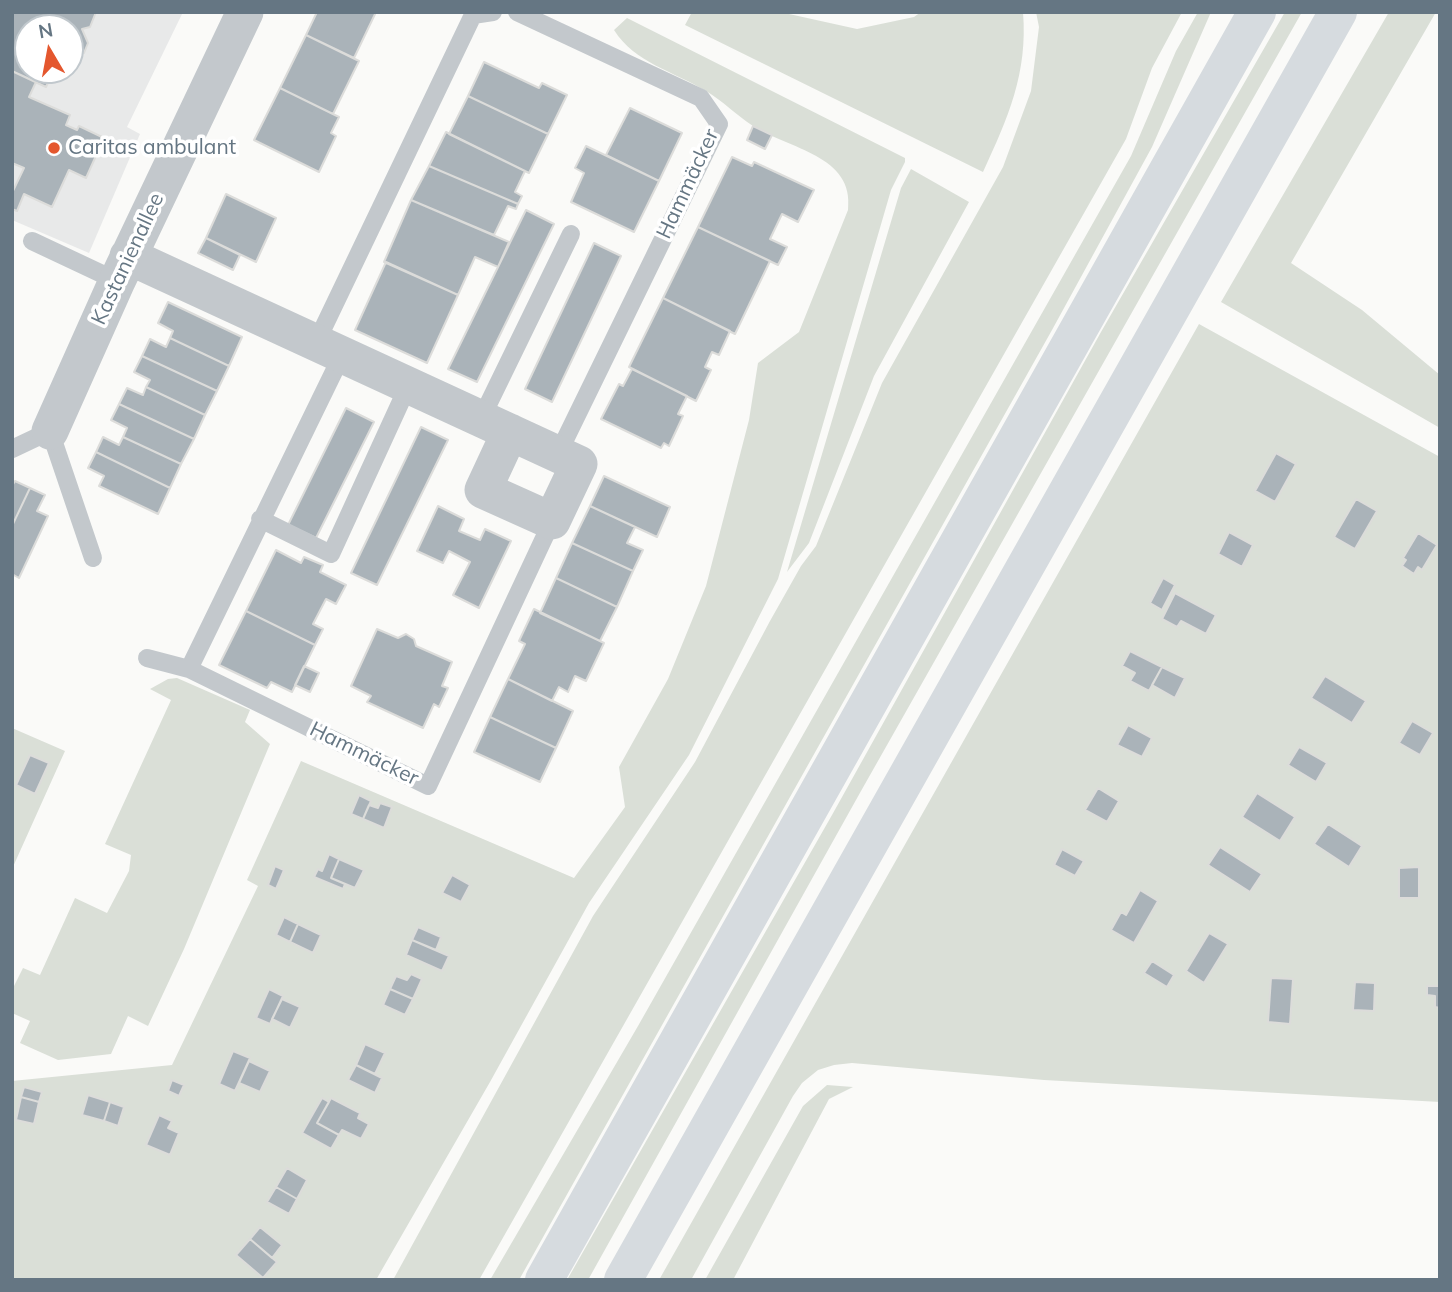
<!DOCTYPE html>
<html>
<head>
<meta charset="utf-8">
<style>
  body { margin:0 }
  #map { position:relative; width:1452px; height:1292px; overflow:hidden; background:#fafaf8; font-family:Mulish,sans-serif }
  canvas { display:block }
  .frame { position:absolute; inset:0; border:14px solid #657683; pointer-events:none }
  .north { position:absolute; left:14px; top:14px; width:70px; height:70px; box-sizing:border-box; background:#fff; border:2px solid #c1c8cd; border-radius:50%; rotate:350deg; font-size:19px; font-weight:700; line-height:28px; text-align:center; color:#657683 }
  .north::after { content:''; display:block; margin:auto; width:24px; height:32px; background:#e4572e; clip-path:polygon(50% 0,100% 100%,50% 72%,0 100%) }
</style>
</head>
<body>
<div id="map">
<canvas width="1452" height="1292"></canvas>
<div class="frame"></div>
<div class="north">N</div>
</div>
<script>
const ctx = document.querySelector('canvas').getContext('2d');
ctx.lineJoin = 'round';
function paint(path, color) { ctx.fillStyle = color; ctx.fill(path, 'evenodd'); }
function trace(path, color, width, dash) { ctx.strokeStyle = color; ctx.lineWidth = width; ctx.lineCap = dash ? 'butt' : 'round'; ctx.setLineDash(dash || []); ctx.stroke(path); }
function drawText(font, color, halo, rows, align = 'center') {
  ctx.font = font + ' Mulish,sans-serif'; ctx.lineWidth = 7; ctx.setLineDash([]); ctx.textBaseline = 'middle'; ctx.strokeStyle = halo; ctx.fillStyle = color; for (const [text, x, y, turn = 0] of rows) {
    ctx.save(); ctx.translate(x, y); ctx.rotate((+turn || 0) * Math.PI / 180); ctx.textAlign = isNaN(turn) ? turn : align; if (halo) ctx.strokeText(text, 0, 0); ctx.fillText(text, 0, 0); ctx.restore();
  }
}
const built = new Path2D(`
  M12,12H183L127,127L140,134L89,253L12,220ZM28,28H70V70H28Z`);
const green = new Path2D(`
  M692,12H780L857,29L914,17L921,12H1023C1028,73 1008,118 983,172L685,25Z
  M1036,12H1182L1152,68L1126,139L479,1280H393L593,916L695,762L770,621L801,566L816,546L882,383L1003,167L1031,91L1039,27Z
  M1198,12H1211L1152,147L1052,330L519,1280H490L638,1026L1131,156L1176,51Z
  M1285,12H1302L861,791L588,1280H567L832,815L1101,332Z
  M1389,12H1436L1291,263L1362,310L1440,375V428L1221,302Z
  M627,18L905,158V162L891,190L778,579L689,755L589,903L490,1082L376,1280H12V1081L172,1065L258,886L247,880L301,761L574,878L625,807L619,767L668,679L706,586L749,420L758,363L799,332L848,210C855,155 788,149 753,126C736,115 723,101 706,91C673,71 635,63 614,30Z
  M911,169L969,202L874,376L809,543L787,572L901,188Z
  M1199,324L1440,457V1102L1044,1080L852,1063L834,1065L818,1070L802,1083L793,1096L691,1280H659Z
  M177,678L250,710L245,722L270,744L184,949L148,1026L128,1016L111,1054L58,1060L20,1043L30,1021L12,1013V990L23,968L40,975L75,898L107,913L129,871L131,855L105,844L171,700L150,689L168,679Z
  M12,728L65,751L12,869Z
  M827,1085L853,1087L829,1099L733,1280H705L803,1106Z`);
const building = new Path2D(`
  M12,12H96L90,27L82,29L88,43L84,53L76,55L70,52V28H28V70H54L46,87L12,71Z
  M317,12H376L354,58L306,35Z
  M306,35L359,61L333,114L280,88Z
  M484,62L539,88L542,83L567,95L548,134L468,96Z
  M12,71L36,82L29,97L70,115L66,125L77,130L79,126L104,138L86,178L69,170L52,207L24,194L17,211L12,209V193L24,168L12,163Z
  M280,88L339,117L331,133L336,136L319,172L254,140Z
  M468,96L548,134L529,173L449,134Z
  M630,108L682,133L659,181L606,155Z
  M753,126L772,135L765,149L747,140Z
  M446,132L525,171L515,192L522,196L518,204L429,166Z
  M586,146L659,181L634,232L571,202L584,173L575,168Z
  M732,157L752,166L754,162L814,190L798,222L782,214L770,239L787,247L778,265L698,227Z
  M429,166L518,204L516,209L508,206L494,235L411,200Z
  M226,194L276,218L256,262L206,238Z
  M411,200L509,242L498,267L475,257L458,295L384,262Z
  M526,210L554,224L477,382L448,369Z
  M698,227L770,261L735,334L663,298Z
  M206,238L240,255L233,270L198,253Z
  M594,243L621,256L552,402L525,389Z
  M386,262L458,295L427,363L355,330Z
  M663,298L730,331L719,355L712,352L705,367L711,370L696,401L629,367Z
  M168,302L242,337L229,366L170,338L173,331L158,323Z
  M170,338L229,366L217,391L142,356L150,339L166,347Z
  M142,356L217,391L205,415L146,387L150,380L134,372Z
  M632,369L687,396L678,414L683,416L669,446L664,443L661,448L601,419L619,384L623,386Z
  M146,387L205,415L194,439L119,404L127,388L143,395Z
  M119,404L194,439L181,464L123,437L127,428L111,420Z
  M346,408L374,422L316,538L288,525Z
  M421,427L448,440L377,585L351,573Z
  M103,437L119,445L123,437L181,464L170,488L96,452Z
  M96,452L170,488L158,514L99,486L104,476L88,468Z
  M1276,453L1296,464L1275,502L1255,491Z
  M604,476L670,507L657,537L590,506Z
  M15,481L30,488L12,526V486Z
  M30,488L45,495L37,511L48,516L19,578L12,574V526Z
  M1356,499L1377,511L1355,549L1334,537Z
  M438,506L464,519L459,531L480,540L485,529L511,541L479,608L453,595L470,562L449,551L443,563L417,551Z
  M590,506L635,527L627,543L643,550L633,571L572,543Z
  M1229,532L1253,545L1242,567L1218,554Z
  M1418,533L1437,545L1422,570L1418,567L1414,574L1402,566L1406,560L1403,558Z
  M572,543L633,571L617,607L556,578Z
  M276,550L301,563L304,557L323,565L320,572L346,585L336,604L326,599L313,624L323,629L315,645L246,611Z
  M556,578L617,607L600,641L540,613Z
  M1163,578L1175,585L1162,610L1150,603Z
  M1175,593L1216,615L1206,634L1181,621L1177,627L1162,619Z
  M534,609L604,643L586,681L575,676L568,692L559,687L552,701L508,679L525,644L519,641Z
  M246,611L315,645L292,692L271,682L267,688L219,665Z
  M377,629L398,638L406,634L414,639L416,646L452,662L442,686L448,688L439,707L434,704L423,728L367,702L371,696L351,686Z
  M1130,651L1162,667L1149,691L1130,681L1135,673L1122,666Z
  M304,666L319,673L310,692L295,685Z
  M1162,667L1185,678L1175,698L1152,685Z
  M1325,676L1366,701L1352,723L1311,698Z
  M508,679L573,711L556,748L490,717Z
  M490,717L556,748L540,782L474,752Z
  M1412,721L1433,733L1420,755L1399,743Z
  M1128,725L1152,738L1142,757L1117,745Z
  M1299,747L1327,763L1316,782L1288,765Z
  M30,755L49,763L35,794L16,785Z
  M1098,788L1119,801L1107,822L1085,810Z
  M1257,793L1295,817L1280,841L1242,817Z
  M359,795L371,801L363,819L351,814Z
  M380,803L392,807L384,828L363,819L369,805L378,808Z
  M1328,824L1362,846L1349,867L1314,844Z
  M1220,847L1262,874L1250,892L1208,865Z
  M1062,849L1084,861L1075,876L1054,865Z
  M329,854L339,859L331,878L345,884L343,889L314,877L318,869L322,871Z
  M339,859L364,870L355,888L331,878Z
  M275,866L284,870L276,889L268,885Z
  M1419,867V898H1399V868Z
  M452,875L470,885L461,902L442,893Z
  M1140,890L1158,901L1134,943L1111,930L1121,912L1126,915Z
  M284,917L298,924L290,942L276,935Z
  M298,924L321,935L313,953L290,942Z
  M418,927L441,937L436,950L412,940Z
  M1209,933L1228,944L1204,983L1186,971Z
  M412,940L449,956L442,971L406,955Z
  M1152,961L1174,975L1167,987L1144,973Z
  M411,974L422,979L413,999L390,989L396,976L407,980Z
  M1271,978L1293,979L1290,1024L1268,1022Z
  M1355,982L1375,983L1374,1011L1353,1010Z
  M1427,986H1440V1008L1435,1007V996L1427,995Z
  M269,989L283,996L270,1024L256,1018Z
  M390,989L413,999L405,1015L383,1005Z
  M282,999L300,1007L290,1028L272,1019Z
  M365,1044L385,1053L375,1074L356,1065Z
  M233,1051L250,1058L235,1091L219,1084Z
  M249,1061L270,1071L260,1092L239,1083Z
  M356,1065L382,1078L375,1093L348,1080Z
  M172,1080L184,1085L179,1096L168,1091Z
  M24,1087L42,1092L39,1102L21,1097Z
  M88,1095L110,1102L104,1121L82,1115Z
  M21,1097L39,1102L34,1124L16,1120Z
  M322,1098L329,1102L317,1123L339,1135L331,1149L302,1133Z
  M331,1098L360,1113L358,1118L369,1124L361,1139L342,1130L339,1135L317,1123Z
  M110,1102L124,1107L118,1126L104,1121Z
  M159,1115L172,1121L168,1128L179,1133L170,1155L146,1145Z
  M287,1168L307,1180L297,1199L276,1187Z
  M276,1187L297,1199L289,1214L267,1202Z
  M260,1227L282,1245L272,1258L250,1239Z
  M250,1239L277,1262L263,1278L236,1255Z`);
const lane = new Path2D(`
  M517,12L701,98L719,124L558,454
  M32,241L117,281
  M316,343L473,15L493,12
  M481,419L571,234
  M12,449L50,431L93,558
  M260,519L331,554L408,386
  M147,658L189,669L428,786L552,521
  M189,669L342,355`);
const street = new Path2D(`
  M128,256L579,464L552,521L483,490L510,432
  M50,431L117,281L245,12`);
const highway = new Path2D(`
  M544,1280L1257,12
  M623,1280L1338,12`);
const markers = [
  [54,148,7,"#e4572e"]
];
const poiNames = [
  ["Caritas ambulant",68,148]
];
const streetNames = [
  ["Hammäcker",688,184,-65],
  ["Kastanienallee",128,259,-65],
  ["Hammäcker",364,754,26]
];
paint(built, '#e8e9e9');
paint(green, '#dadfd7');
paint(building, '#aab3b9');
trace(building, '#dcdcda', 2);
trace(lane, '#c3c8cc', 18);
trace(street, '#c3c8cc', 37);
trace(highway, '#d6dbdf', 38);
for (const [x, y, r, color] of markers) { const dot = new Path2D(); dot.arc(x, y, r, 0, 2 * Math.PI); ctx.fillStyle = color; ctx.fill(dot); trace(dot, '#fff', 2.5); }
drawText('21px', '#657683', '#fff', poiNames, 'left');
drawText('21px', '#657683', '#fff', streetNames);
</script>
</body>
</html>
